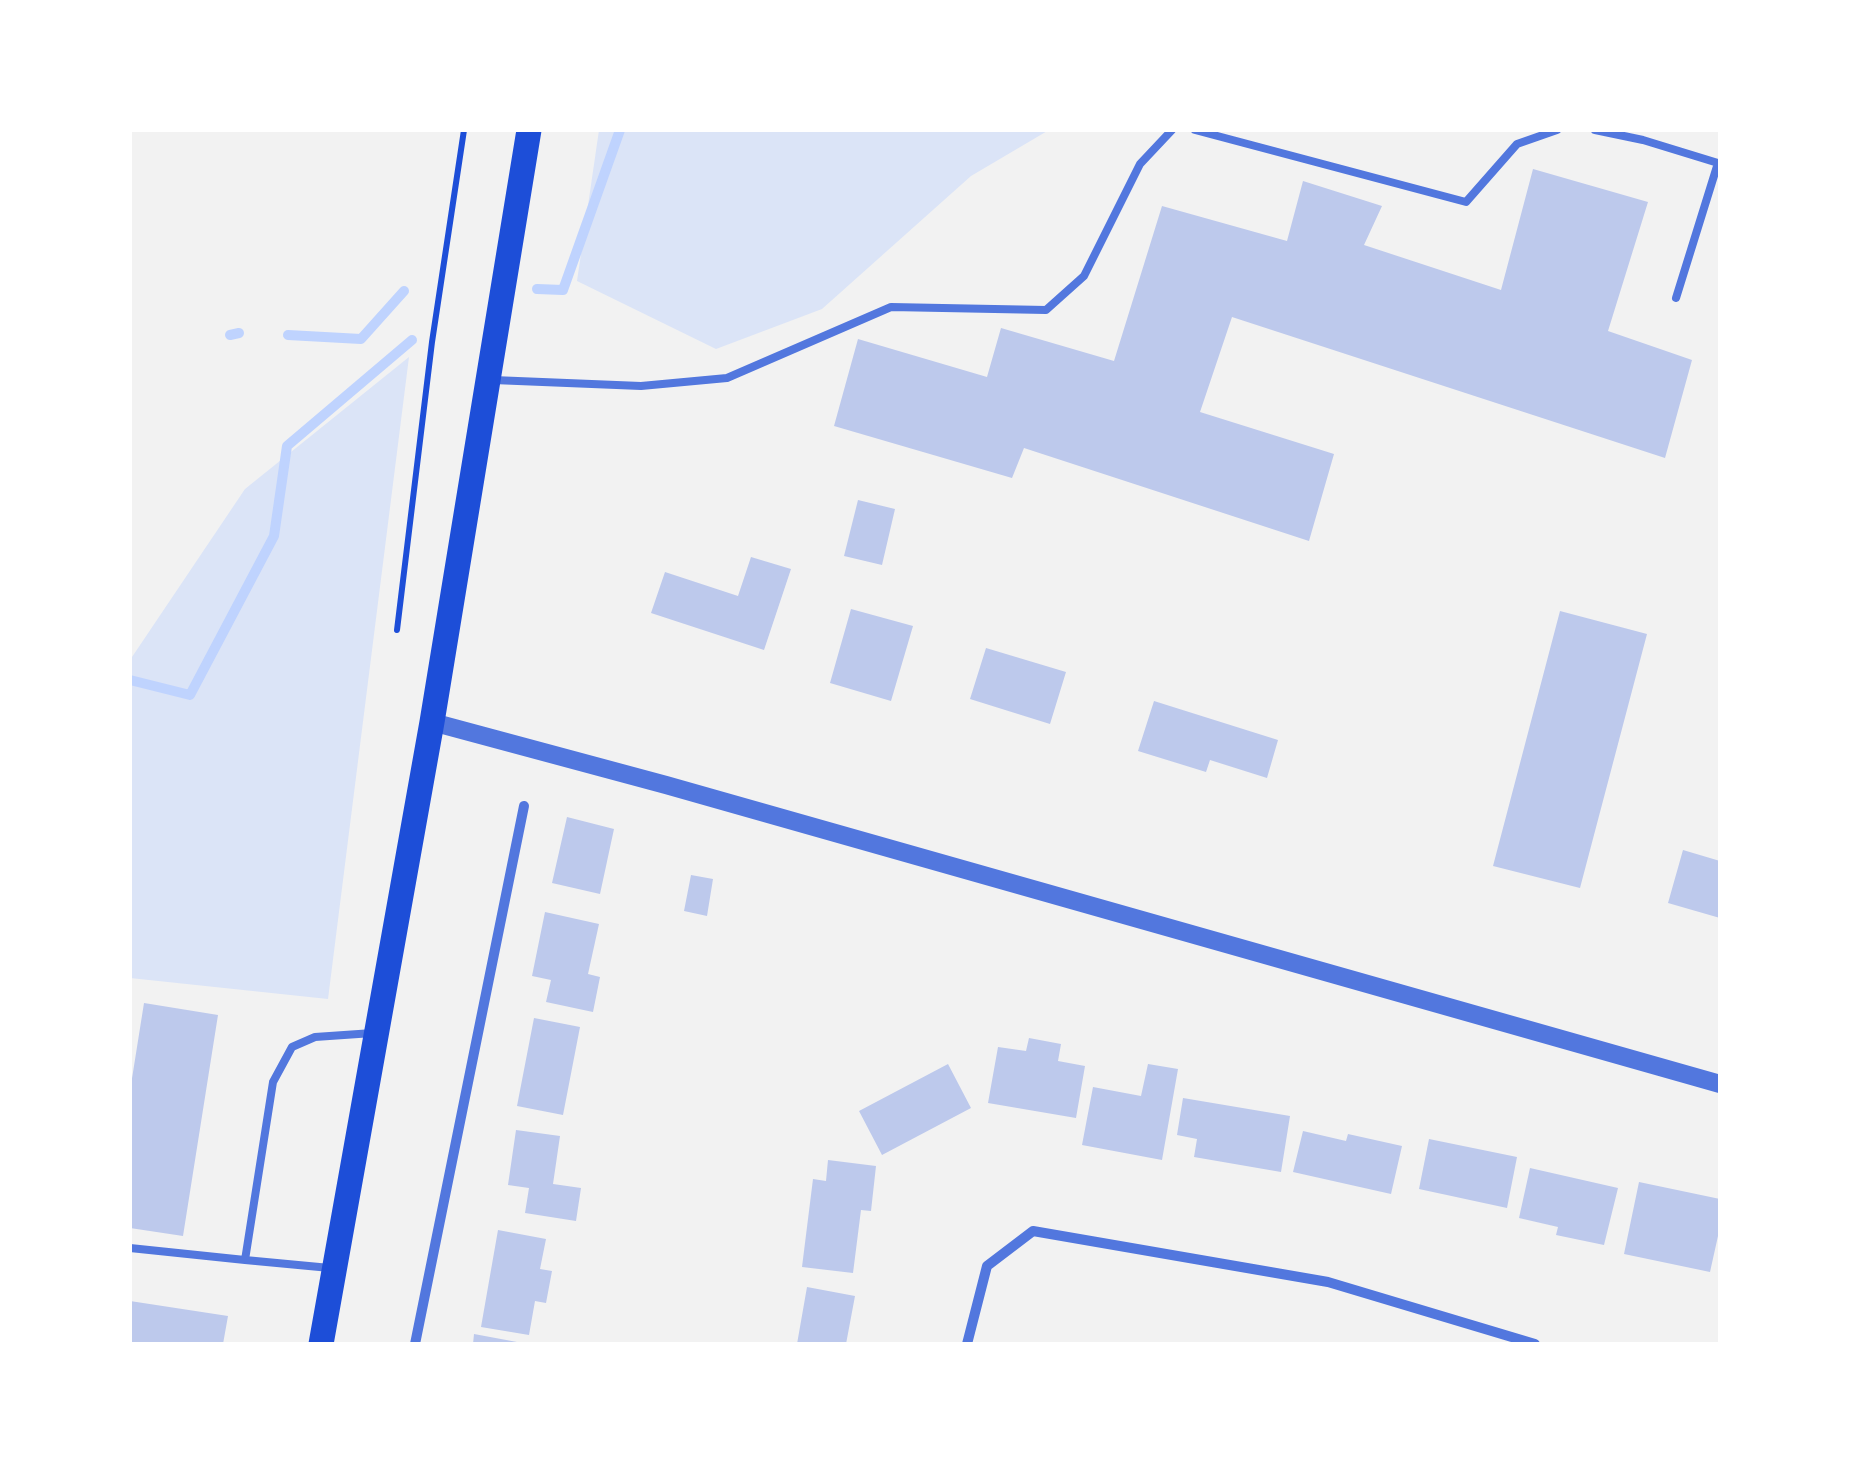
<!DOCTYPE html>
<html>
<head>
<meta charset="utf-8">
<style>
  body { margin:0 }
  #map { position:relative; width:1850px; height:1474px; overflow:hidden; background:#f2f2f2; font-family:Mulish,sans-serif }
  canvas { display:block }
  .frame { position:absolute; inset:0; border:132px solid #fff; pointer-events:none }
</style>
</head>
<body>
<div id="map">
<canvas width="1850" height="1474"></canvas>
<div class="frame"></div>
</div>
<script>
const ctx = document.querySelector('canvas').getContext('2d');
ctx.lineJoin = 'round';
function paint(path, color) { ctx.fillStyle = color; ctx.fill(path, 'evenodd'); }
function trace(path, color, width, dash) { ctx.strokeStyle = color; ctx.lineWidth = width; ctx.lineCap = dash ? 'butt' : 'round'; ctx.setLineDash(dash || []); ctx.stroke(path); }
const green = new Path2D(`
  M599,130H1049L971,176L822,309L716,349L577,281Z
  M409,357L328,999L130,978V660L245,489Z`);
const stream = new Path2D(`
  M537,289L563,290L620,130
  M230,335L239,333
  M288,335L361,339L404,291
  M130,680L190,695L274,536L287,446L412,340`);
const building = new Path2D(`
  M1533,169L1648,202L1608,331L1692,360L1665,458L1232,317L1200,412L1334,454L1309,541L1024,448L1012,478L834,426L858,339L987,377L1001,328L1114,361L1162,206L1287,241L1303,181L1382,206L1364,245L1501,290Z
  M858,500L895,509L882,565L844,556Z
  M751,557L791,569L764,650L651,613L665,572L738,596Z
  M851,609L913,626L891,701L830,683Z
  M1560,611L1647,634L1580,888L1493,866Z
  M986,648L1066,672L1050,724L970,699Z
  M1154,701L1278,740L1267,778L1210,760L1206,772L1138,751Z
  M567,817L614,829L600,894L552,883Z
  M1683,850L1720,861V918L1668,903Z
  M691,875L713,879L707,916L684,911Z
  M545,912L599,924L588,974L600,977L593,1012L546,1002L551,980L532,976Z
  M144,1003L218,1015L183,1236L130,1228V1091Z
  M534,1018L580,1027L563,1115L517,1106Z
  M1029,1038L1061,1044L1058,1061L1085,1066L1076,1118L988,1103L998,1047L1026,1051Z
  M948,1064L971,1108L882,1155L859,1111Z
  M1148,1064L1178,1069L1162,1160L1082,1145L1093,1087L1141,1096Z
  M1183,1098L1290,1116L1281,1172L1194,1157L1197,1139L1177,1135Z
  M516,1130L560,1136L553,1184L581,1188L576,1221L525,1213L529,1188L508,1185Z
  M1303,1131L1346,1141L1348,1134L1402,1146L1391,1194L1293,1172Z
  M1429,1139L1517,1157L1507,1208L1419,1189Z
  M828,1160L876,1166L871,1211L861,1210L853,1273L802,1267L813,1179L826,1181Z
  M1530,1168L1618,1188L1604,1245L1556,1235L1558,1227L1519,1218Z
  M1639,1182L1720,1199V1227L1710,1272L1624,1254Z
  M498,1230L546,1239L540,1269L552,1271L546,1303L535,1301L529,1335L481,1327Z
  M807,1287L855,1296L846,1344H797Z
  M130,1301L228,1316L223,1344H130Z
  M474,1334L517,1342V1344H473Z`);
const path = new Path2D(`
  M397,630L432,342L464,130`);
const service = new Path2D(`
  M1195,130L1466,202L1517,144L1557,130
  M1595,130L1643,140L1718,163L1676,298
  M493,380L641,386L727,378L891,307L1046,310L1084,276L1140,164L1172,130
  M130,1248L245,1260L273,1082L292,1047L315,1037L373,1033
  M245,1260L330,1268`);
const minor = new Path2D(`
  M415,1344L524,806
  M967,1344L987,1266L1033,1231L1328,1282L1535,1344`);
const tertiary = new Path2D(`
  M432,722L666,785L1720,1084`);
const primary = new Path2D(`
  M321,1344L432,722L529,130`);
paint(green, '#dbe4f7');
trace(stream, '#bfd3fe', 10);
paint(building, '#bdc9ec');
trace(path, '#1d4ed8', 6);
trace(service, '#5277de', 8);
trace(minor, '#5277de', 10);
trace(tertiary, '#5277de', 18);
trace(primary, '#1d4ed8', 25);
</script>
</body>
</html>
